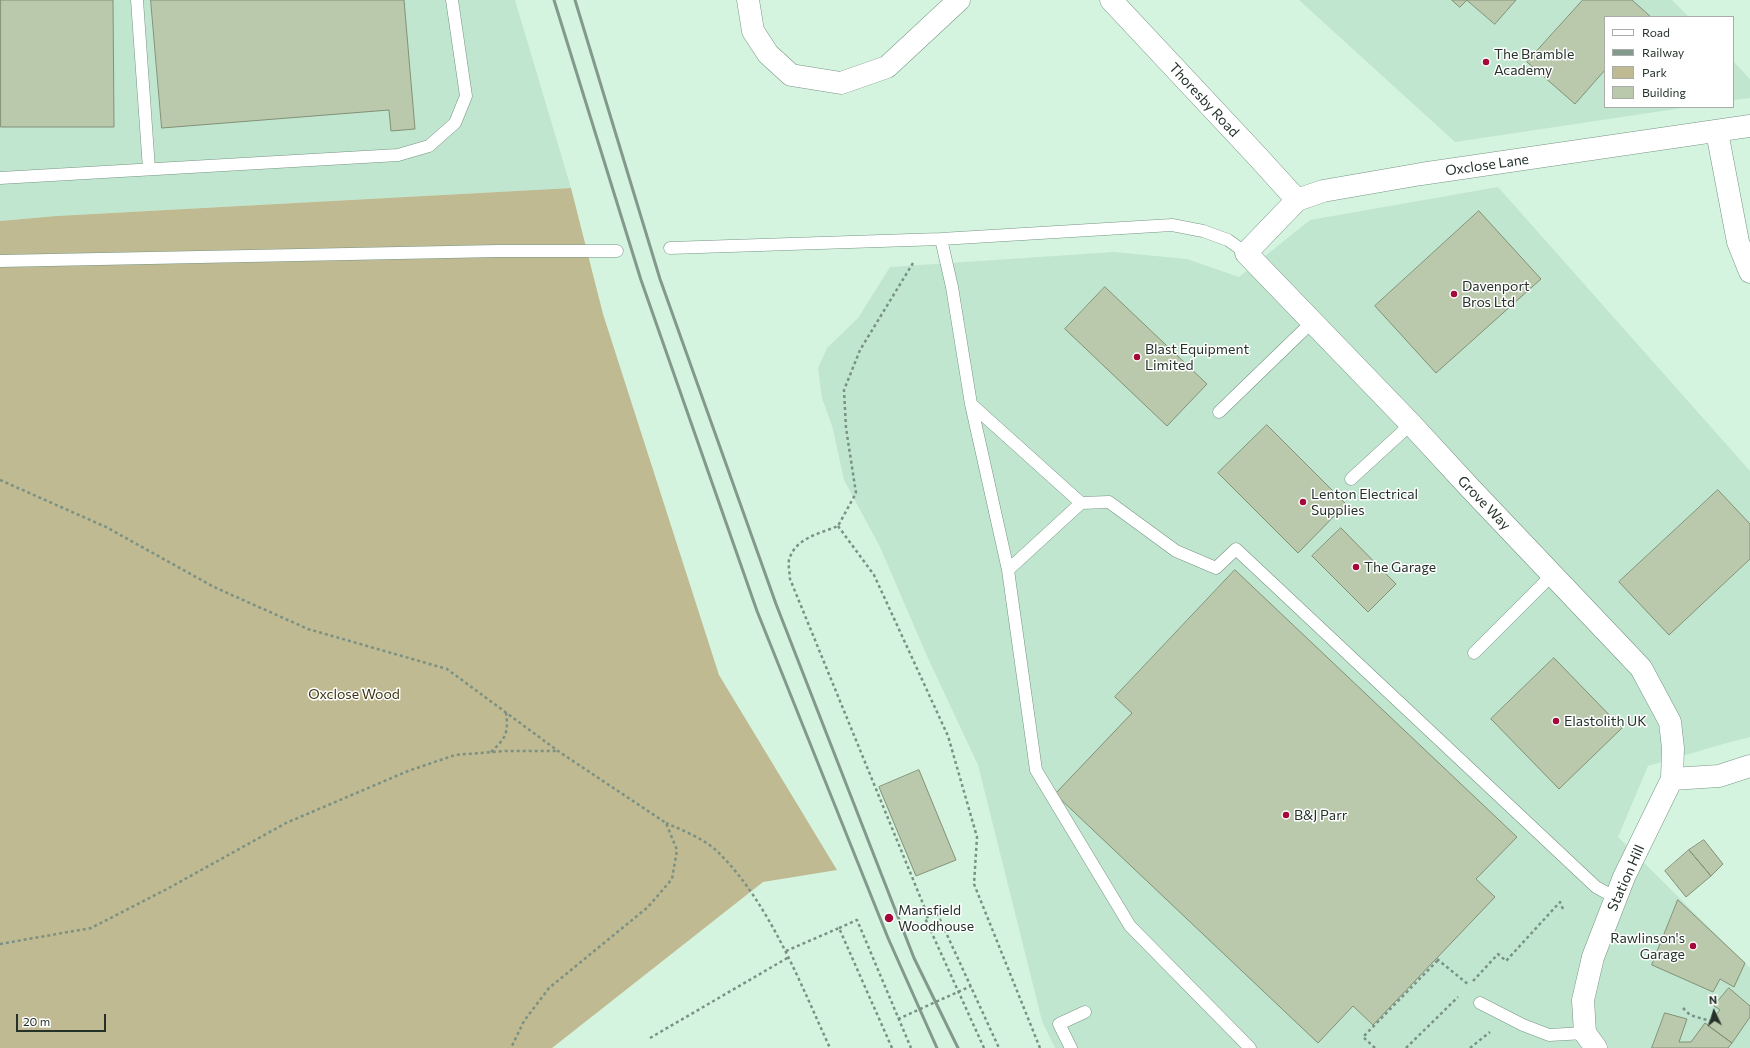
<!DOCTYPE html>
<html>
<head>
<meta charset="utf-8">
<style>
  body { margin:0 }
  #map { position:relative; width:1750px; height:1048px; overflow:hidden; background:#d4f4e0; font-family:Commissioner,sans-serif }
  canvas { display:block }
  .legend { position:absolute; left:1604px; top:16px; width:130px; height:92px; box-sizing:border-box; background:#fff; border:1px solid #a8adaa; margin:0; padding:5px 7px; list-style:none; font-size:12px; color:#25322a }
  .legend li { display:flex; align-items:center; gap:8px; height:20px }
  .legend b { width:20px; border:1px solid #a8adaa }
  .north { position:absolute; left:1694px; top:992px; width:40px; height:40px; -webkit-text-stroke:3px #fff; paint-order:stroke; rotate:356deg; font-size:11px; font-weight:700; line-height:16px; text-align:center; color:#25322a }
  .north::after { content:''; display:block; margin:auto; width:14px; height:18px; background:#25322a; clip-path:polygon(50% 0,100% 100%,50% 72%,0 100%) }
  .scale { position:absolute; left:16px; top:1014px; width:90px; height:18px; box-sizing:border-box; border:2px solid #25322a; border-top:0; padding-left:5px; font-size:12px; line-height:14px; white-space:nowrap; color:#25322a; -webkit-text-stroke:3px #fff; paint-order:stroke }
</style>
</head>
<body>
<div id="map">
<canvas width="1750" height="1048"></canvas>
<ul class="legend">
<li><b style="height:5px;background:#fff"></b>Road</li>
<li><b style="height:5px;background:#82998b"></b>Railway</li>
<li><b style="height:11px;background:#bfba92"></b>Park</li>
<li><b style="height:11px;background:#bac9ac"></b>Building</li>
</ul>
<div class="north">N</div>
<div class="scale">20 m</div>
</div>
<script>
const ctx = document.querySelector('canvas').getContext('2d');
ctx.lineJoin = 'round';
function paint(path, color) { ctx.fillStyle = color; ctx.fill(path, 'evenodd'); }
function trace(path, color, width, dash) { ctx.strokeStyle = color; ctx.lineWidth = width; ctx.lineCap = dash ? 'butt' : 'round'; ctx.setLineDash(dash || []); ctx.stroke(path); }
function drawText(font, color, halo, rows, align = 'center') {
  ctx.font = font + ' Commissioner,sans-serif'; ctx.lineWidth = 3; ctx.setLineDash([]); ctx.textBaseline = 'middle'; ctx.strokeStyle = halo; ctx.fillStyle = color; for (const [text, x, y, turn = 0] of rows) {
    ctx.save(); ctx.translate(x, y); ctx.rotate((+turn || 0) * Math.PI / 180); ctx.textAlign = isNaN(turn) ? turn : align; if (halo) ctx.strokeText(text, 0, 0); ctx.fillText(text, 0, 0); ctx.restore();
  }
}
const built = new Path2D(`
  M0,0H515L571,188L56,216L0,221Z
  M1299,0H1672L1689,17H1605V107H1689L1455,142Z
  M1733,61L1750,79V98L1733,100Z
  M1498,187L1750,471V737L1723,744L1648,766L1618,837L1750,968V1048H1055L1042,1021L978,765L927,656L880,547L844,480L833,429L822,398L818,368L827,348L858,318L890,267L1114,252L1187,259L1239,277L1310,220Z`);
const green = new Path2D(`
  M571,188L603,314L719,675L837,870L763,882L552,1048H0V221L56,216Z`);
const building = new Path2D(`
  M1,0H113L114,127H1Z
  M151,0H404L415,129L391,131L389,110L162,128Z
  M1452,0H1467L1460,7Z
  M1467,0H1516L1495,24Z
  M1583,0H1632L1651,17H1605V70L1575,104L1527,62Z
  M1479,211L1541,279L1436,373L1375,306Z
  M1105,287L1207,384L1167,426L1065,329Z
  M1267,425L1346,504L1298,553L1218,473Z
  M1718,490L1750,524V559L1669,635L1619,582Z
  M1341,528L1396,584L1368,612L1312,556Z
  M1235,570L1517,837L1476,879L1495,897L1373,1025L1353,1006L1318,1043L1055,794L1132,713L1115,697Z
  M1554,658L1622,728L1559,789L1491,719Z
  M919,770L956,860L916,876L879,787Z
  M1704,840L1723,864L1711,876L1689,850Z
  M1689,850L1711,876L1686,897L1665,871Z
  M1678,900L1745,963L1734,987L1720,979L1713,992L1652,965Z
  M1729,988L1750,1006V1017L1732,1043L1707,1025L1720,1010L1714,1006Z
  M1665,1013L1687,1019L1679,1042H1691L1705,1023L1732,1043L1728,1048H1652Z`);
const path = new Path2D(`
  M913,263L860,350L844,390L846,428L856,493L838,526C819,534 795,538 789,560C788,566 790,574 790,579L928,916
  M0,480L106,527L214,587L308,629L447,669L558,751L666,823L677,850L672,879L648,907L549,988L524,1021L511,1048
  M838,526L874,575L948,736L977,837L974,884L1040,1048
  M491,752C505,739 509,733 506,713
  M666,823C684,831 705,839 719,853C770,904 800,983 830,1048
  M839,928L857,920L911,1048
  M0,944L91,928L167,889L286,823L408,771L455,755L504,751H557
  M786,951L839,928L892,1048
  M1437,959L1469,985
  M1473,981L1498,954L1506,961L1560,902L1563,909
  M1683,1008L1690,1015L1710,1021
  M650,1038L789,957
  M984,1048L925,918L937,913L999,1048
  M1375,1048L1363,1037L1438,960
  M1406,1048L1458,997
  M1470,1048L1490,1032`);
const lane = new Path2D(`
  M137,0L149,169
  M0,178L398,155L429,146L455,123L466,96L452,0
  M941,239L952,287L971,404L1008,570L1036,770L1130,926L1250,1048
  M670,248L941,239L1172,225L1203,231L1228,240L1246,253
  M0,261L498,251H617
  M971,404L1081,503L1109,502L1176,551L1216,568L1236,549L1596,887L1616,898
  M1219,412L1312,322
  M1351,479L1411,424
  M1008,570L1081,503
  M1474,653L1553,574
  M1480,1003L1523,1025L1549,1035L1585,1033
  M1071,1048L1059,1024L1085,1012`);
const street = new Path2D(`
  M748,0L753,31L768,54L791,75L841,83L887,67L959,0
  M1111,0L1258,157L1297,200
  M1717,132L1738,242L1750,272
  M1672,779L1719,776L1750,766
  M1596,1048L1585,1033L1583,1000L1593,957L1624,877L1672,779L1673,748L1670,722L1641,668L1471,489L1411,424L1246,253L1297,200L1323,191L1421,174L1750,126`);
const rail = new Path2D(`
  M554,0L641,280L757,611L888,938L937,1048
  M575,0L660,279L776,604L914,958L958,1048`);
const pathBridge = new Path2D(`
  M898,1019L971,986`);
const markers = [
  [1486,62,4,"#a5093a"],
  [1454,294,4,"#a5093a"],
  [1137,357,4,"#a5093a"],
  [1303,502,4,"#a5093a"],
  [1356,567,4,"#a5093a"],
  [1556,721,4,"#a5093a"],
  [1286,815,4,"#a5093a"],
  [889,918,5,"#a5093a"],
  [1693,946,4,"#a5093a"]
];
const poiNames = [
  ["The Bramble",1494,54],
  ["Academy",1494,70],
  ["Davenport",1462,286],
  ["Bros Ltd",1462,302],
  ["Blast Equipment",1145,349],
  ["Limited",1145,365],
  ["Lenton Electrical",1311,494],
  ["Supplies",1311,510],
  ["The Garage",1364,567],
  ["Elastolith UK",1564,721],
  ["B&J Parr",1294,815],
  ["Mansfield",898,910],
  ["Woodhouse",898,926],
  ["Rawlinson's",1685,938,"right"],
  ["Garage",1685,954,"right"]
];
const streetNames = [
  ["Thoresby Road",1204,100,47],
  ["Oxclose Lane",1487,165,-8],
  ["Grove Way",1484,503,46],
  ["Station Hill",1626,878,-66]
];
const parkNames = [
  ["Oxclose Wood",354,694]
];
paint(built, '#c0e6d0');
paint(green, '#bfba92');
paint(building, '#bac9ac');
trace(building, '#839176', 1);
trace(lane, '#779583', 13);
trace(street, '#779583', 23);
trace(path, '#7a9183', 2.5, [3, 3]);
trace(lane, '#fff', 12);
trace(street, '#fff', 22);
trace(rail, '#82998b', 3);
trace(pathBridge, '#7a9183', 2.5, [3, 3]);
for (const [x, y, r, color] of markers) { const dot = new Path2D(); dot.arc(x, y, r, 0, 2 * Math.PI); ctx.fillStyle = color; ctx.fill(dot); trace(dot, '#fff', 1.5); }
drawText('14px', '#25322a', '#fff', poiNames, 'left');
drawText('14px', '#25322a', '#fff', streetNames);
drawText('14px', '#3c3612', '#fff', parkNames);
</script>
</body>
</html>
